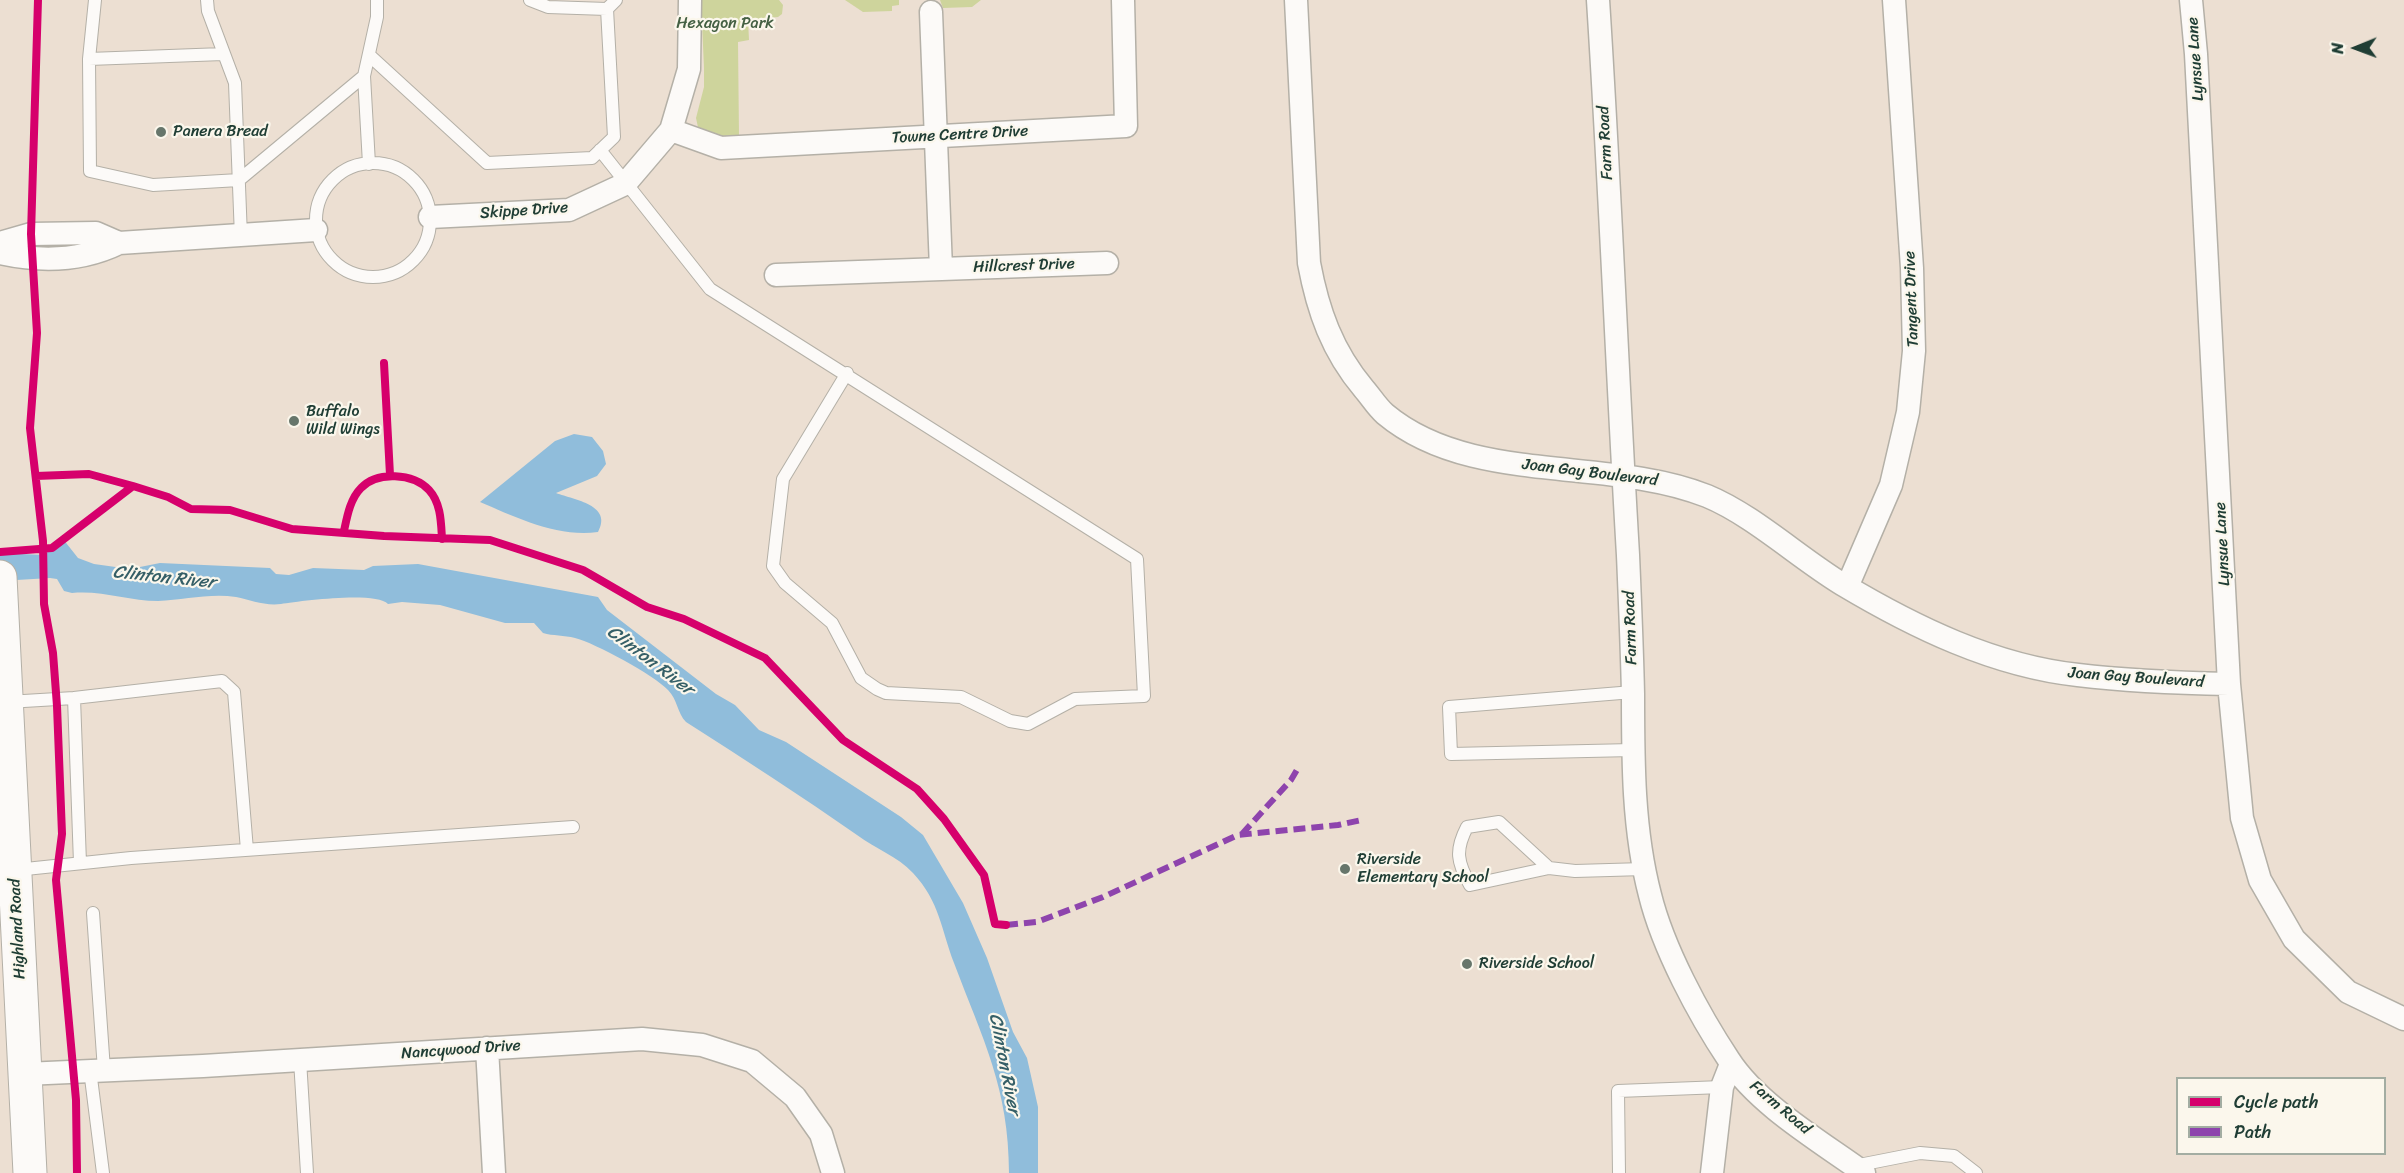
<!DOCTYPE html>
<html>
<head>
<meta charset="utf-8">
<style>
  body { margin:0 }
  #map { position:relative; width:2404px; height:1173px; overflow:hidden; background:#ecdfd2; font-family:Sriracha,sans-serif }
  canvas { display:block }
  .legend { position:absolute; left:2176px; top:1077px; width:210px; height:78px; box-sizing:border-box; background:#fbf7ec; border:2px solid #a3ada2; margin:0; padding:8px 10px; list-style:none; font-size:18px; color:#1f3d34 }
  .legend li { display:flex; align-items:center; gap:12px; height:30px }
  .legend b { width:30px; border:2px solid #a3ada2 }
  .north { position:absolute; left:2326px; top:18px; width:60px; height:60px; -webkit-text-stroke:4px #fbf7ec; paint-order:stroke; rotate:269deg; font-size:16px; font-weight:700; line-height:24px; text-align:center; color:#1f3d34 }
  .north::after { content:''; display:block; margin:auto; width:21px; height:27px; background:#1f3d34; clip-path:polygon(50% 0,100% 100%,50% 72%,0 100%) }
</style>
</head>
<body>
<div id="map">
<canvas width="2404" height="1173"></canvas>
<ul class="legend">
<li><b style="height:8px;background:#d6006c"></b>Cycle path</li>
<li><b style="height:8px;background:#8e44ad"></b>Path</li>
</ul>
<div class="north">N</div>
</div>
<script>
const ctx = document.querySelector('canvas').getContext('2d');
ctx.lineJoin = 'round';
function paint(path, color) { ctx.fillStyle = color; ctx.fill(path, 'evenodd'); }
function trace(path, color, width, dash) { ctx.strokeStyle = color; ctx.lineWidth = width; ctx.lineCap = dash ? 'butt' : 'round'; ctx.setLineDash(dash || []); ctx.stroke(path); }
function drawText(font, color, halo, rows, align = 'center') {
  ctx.font = font + ' Sriracha,sans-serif'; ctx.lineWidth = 4.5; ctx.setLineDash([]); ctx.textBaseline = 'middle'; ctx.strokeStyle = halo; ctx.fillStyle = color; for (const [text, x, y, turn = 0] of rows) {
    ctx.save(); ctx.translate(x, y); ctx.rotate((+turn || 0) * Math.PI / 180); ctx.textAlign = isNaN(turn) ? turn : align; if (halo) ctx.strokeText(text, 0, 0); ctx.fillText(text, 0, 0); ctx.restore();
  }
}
const green = new Path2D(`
  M701,0H779L783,5L782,14L778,17L748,20L749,40L738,42L739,136L721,137L699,132L696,118L704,87V68Z
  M845,0H899V5L892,6V11L863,12Z
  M940,0H981L972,7L943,8Z`);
const water = new Path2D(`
  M574,434L592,437L603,451L606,464L597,476L556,493C575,500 613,505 598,532C558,538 515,517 480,502L555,441Z
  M63,539L78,558L94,564L130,569L160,563L270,568L276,574L289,575L313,568L364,570L373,566L418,564L598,597L607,610L716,694L735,705L759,730L786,742L901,817L923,835L963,903L987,958L1013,1032L1027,1058L1038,1107V1173H1009C1009,1088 983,1040 954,963C941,929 940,902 913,873C897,856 876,849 857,835C801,796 744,759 686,722C677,713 678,700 668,690C654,675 595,643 575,638C564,635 553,636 543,633L534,623H505L440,605L402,602L388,604C376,591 300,601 281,604C264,606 251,600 236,597C210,593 184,600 158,601C129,601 101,590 72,593L64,591L57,579L50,578L0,581V553L44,555Z`);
const lane = new Path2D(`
  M95,0L89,59L90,171L153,185L239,180L364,76
  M207,0L208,11L235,83L241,237
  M530,0L548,7L607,9
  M369,55L487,163L592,158L614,137L607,9L616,0
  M89,59L223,54
  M600,150L710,289L1137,559L1144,696L1075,699L1028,724L1010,721L961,697L886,693L877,689L861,678L832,623L785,583L773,566L783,479L847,373
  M316 220a57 57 0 1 1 114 0a57 57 0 1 1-114 0Z
  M369,164L364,76L377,17V0
  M1633,692L1449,707L1451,754L1633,750
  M74,698L222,681L234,692L247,850
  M7,702L74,698L80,863
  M1549,868L1499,822L1467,827C1455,850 1457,862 1470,885L1549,868L1575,871L1644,869
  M16,870L131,858L573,827
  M93,913L104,1070
  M300,1060L307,1173
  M90,1070L103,1173
  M1854,1166L1920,1153L1954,1156L1976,1173
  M1619,1173L1618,1091L1722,1087`);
const street = new Path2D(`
  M1296,0L1309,263C1318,311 1332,351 1364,389C1371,397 1377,407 1385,414C1471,486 1607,456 1707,496C1753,515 1799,558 1842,584C1914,627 1994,666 2078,675C2128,681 2179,683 2229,684
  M1598,0C1610,185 1617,370 1628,555C1630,602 1632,648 1633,694C1633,762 1633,830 1650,895C1663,948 1699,1015 1729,1060C1758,1105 1820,1141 1864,1173
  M2191,0L2196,54L2229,684L2242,818L2260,880L2294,939L2348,992L2404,1019
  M931,12L941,269
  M671,130L721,148L1126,126L1123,0
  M430,217L569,210L625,184L671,130L689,69L690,0
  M0,243L31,234L96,233L119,243
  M0,253C40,262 82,261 119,243L316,230
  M776,275L1107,263
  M1847,587L1891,485L1908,412L1914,351L1912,268L1894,0
  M487,1048L494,1173
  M25,1074L203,1066L642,1039L702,1045L752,1061L795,1097L821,1134L833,1173
  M1712,1173L1722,1087L1731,1064`);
const highway = new Path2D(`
  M0,577L30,1173`);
const quiet = new Path2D(`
  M1242,834L1291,780L1298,768
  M1006,925L1037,922L1103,897L1238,835L1338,825L1362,820`);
const cycleway = new Path2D(`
  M38,0L31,234L37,333L30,428L43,541L44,604L53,653L57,706L62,834L56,880L76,1100L77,1173
  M384,363L390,475
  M36,476L89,474L133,486
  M344,531C347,517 350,499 361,488C377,471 413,473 429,490C441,503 441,522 442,539
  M0,552L52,548L133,486L168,497L191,509L230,510L292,529L384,536L490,540L583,570L647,607L684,619L765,658L843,740L917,789L944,819L984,875L995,924L1006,925`);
const markers = [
  [161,132,6,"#67766b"],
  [294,421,6,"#67766b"],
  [1345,869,6,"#67766b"],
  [1467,964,6,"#67766b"]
];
const parkNames = [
  ["Hexagon Park",725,24]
];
const streetNames = [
  ["Lynsue Lane",2196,59,-94],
  ["Towne Centre Drive",960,135,-3],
  ["Farm Road",1606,143,-93],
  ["Skippe Drive",524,211,-4],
  ["Hillcrest Drive",1024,266,-2],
  ["Tangent Drive",1912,299,-92],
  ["Joan Gay Boulevard",1590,473,7],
  ["Lynsue Lane",2223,544,-93],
  ["Farm Road",1631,628,-92],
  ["Joan Gay Boulevard",2136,678,4],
  ["Highland Road",18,929,-93],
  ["Nancywood Drive",461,1050,-4],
  ["Farm Road",1780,1108,40]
];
const poiNames = [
  ["Panera Bread",173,132],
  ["Buffalo",306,412],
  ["Wild Wings",306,430],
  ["Riverside",1357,860],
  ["Elementary School",1357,878],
  ["Riverside School",1479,964]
];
const waterNames = [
  ["Clinton River",164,578,6],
  ["Clinton River",650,661,37],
  ["Clinton River",1004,1064,79]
];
paint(green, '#ced49c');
paint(water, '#90bddb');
trace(lane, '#b4b0a7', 14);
trace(street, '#b4b0a7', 25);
trace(highway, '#b4b0a7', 35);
trace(lane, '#fcfaf8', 12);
trace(street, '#fcfaf8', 22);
trace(highway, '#fcfaf8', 33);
trace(quiet, '#8e44ad', 6, [12, 6]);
trace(cycleway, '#d6006c', 8);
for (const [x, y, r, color] of markers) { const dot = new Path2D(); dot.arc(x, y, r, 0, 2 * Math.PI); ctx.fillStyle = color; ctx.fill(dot); trace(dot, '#fbf7ec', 2); }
drawText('16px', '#446043', '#fbf7ec', parkNames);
drawText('16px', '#1f3d34', '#fbf7ec', streetNames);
drawText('16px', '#1f3d34', '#fbf7ec', poiNames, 'left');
drawText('italic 18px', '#355f67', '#fbf7ec', waterNames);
</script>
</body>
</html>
